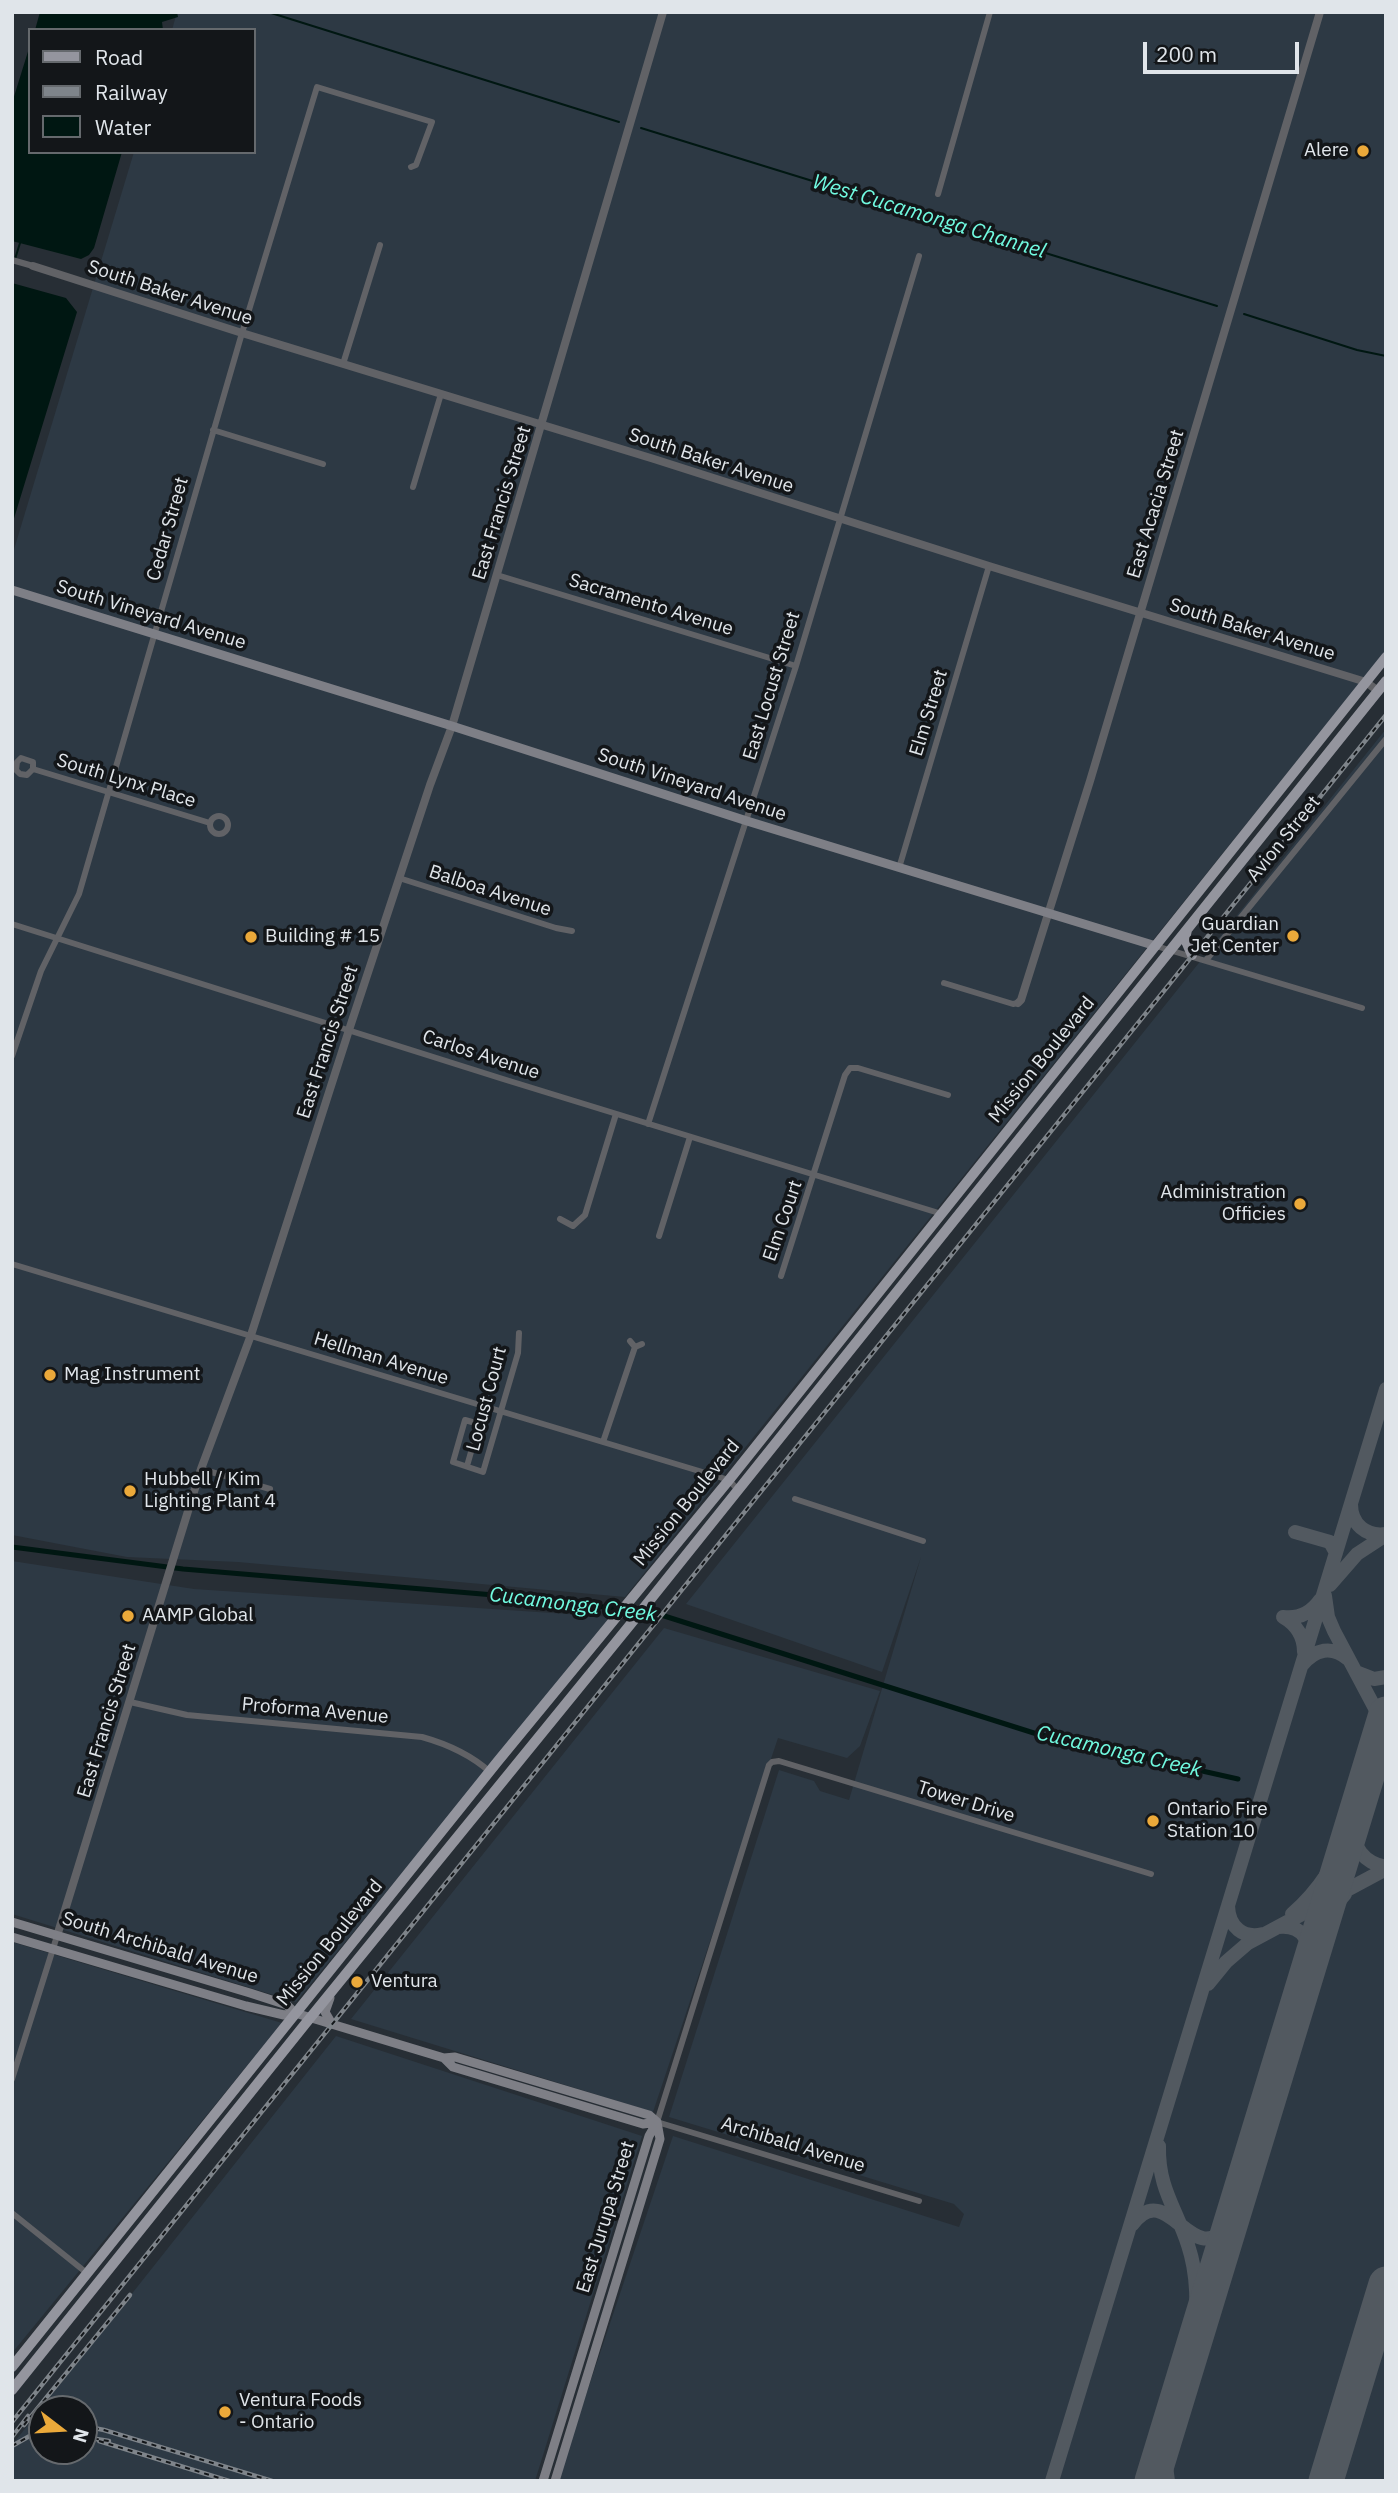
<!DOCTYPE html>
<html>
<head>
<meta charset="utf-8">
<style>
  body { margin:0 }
  #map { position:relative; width:1398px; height:2493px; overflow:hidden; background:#272e35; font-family:"IBM Plex Sans",sans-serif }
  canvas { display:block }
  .frame { position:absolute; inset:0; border:14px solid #e0e5ea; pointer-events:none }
  .legend { position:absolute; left:28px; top:28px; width:228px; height:126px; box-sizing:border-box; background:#131619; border:2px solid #65696d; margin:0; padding:9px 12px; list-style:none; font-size:21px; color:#e0e5ea }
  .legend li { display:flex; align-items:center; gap:14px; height:35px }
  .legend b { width:35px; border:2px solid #65696d }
  .north { position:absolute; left:28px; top:2395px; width:70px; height:70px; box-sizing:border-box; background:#131619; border:2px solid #65696d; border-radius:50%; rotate:107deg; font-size:19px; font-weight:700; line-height:28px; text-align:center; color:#e0e5ea }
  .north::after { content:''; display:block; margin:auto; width:24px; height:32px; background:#eba93a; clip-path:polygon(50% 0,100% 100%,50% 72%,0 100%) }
  .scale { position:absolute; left:1143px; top:42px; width:156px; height:32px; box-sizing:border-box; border:4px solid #e0e5ea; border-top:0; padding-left:9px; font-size:21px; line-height:24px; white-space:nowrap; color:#e0e5ea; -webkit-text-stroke:5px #131619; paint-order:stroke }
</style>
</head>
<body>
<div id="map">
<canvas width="1398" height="2493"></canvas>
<div class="frame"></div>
<ul class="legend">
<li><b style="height:9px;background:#94959e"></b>Road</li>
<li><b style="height:9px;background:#7e848a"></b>Railway</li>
<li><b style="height:19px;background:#001712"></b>Water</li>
</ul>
<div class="north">N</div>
<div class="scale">200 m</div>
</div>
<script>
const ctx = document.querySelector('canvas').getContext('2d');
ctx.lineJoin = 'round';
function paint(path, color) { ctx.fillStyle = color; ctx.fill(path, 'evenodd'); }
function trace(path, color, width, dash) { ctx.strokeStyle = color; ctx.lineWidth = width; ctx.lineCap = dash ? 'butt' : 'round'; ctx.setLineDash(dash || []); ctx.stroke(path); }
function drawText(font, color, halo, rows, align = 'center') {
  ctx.font = font + ' "IBM Plex Sans",sans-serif'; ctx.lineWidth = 7; ctx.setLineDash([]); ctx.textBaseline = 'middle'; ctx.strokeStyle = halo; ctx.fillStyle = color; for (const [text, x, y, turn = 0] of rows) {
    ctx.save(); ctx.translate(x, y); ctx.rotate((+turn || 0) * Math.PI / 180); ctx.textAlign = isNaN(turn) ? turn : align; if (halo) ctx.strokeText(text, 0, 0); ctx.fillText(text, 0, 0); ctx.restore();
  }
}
const built = new Path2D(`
  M177,12H1386V650L625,1597L238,1562L127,1557L12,1535V556L134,152H254V30H172Z
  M1386,729V2481H557L673,2136L959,2227L964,2214L954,2204L669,2117L779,1770L814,1781L820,1791L849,1800L921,1557L882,1672L686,1604Z
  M12,1561L194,1589L612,1617L296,2002L12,1914Z
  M664,1628L880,1691L860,1746L847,1758L778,1738L653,2112L351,2019Z
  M12,1942L282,2023L12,2353Z
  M336,2036L642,2136L535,2481H12V2445ZM42,2409H84V2451H42Z`);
const water = new Path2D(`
  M40,12H177L178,17L162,22L163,30H35Z
  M30,45V152H122L94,248L89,255L81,259L12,241V103Z
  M12,283L66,298L77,312L12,525Z`);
const stream = new Path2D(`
  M268,12L619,122
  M641,128L1217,306
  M15,259L20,243
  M1244,314L1357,350L1386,356`);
const canal = new Path2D(`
  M12,1547L183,1569L542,1599L658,1614L1037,1734L1238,1779`);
const taxiway = new Path2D(`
  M1351,1504C1351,1524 1366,1537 1386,1534
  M1295,1532L1330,1542L1336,1553
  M1330,1585L1357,1554L1386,1535
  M1325,1596L1328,1617L1334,1631L1386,1729
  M1304,1652C1304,1636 1297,1625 1283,1617C1299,1619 1311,1613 1320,1600
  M1302,1665C1315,1649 1332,1645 1348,1659
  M1356,1672L1374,1679L1386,1677
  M1374,1751L1377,1732L1376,1717
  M1368,1772L1377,1755L1386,1752
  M1353,1825C1352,1847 1364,1863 1386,1867
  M1228,1906C1229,1927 1243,1939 1263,1934
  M1292,1914C1320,1890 1336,1862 1351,1829
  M1278,1927C1304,1924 1312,1943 1309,1966
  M1318,1936L1330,1912L1345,1894
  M1208,1984L1226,1962L1248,1943L1386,1869
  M1159,2146C1158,2188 1176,2208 1188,2245C1199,2278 1198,2312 1193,2347
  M1132,2225C1169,2174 1193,2279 1231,2220
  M1166,2434L1165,2459L1168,2481
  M1052,2481L1386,1389`);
const runway = new Path2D(`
  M1152,2481L1386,1714
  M1326,2481L1386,2284`);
const minor = new Path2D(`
  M938,194L990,12
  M12,260L33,266
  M343,364L380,245
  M213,430L323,464
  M413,487L441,394
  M497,575L796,666
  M33,769L27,775L20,774L16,770L17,762L21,758L33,762V769L210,823
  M210 825a9 9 0 1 1 18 0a9 9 0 1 1-18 0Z
  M899,868L989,566
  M399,878L556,928L572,931
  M12,924L503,1079L942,1214
  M1156,946L1362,1008
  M1207,959L1386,739
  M944,983L1013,1004L1018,1003
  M12,1056L41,971L79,894L242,333L317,87L432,122L416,165L411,167
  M648,1124L796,666L919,256
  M560,1219L573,1226L585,1215L616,1114
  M659,1236L690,1137
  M12,1264L729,1480L737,1489
  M781,1276L845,1075L850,1068H858L948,1095
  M630,1341L635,1347L642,1344
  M603,1442L635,1347
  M467,1466L479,1424L465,1420L453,1462L483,1472L518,1353L519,1333
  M201,1469L270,1489
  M795,1499L923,1541
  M130,1702L187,1715L422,1737C447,1744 470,1754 490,1772
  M12,2079L57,1936
  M919,2201L657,2122L769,1765L772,1762L779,1761L1151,1874
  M12,2213L88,2274`);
const tertiary = new Path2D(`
  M33,266L242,333L654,459L989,566L1366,682L1378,691
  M1018,1003L1021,1000L1090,781L1320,12
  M57,1936L201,1469L251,1335L349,1030L430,785L452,726L663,12`);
const secondary = new Path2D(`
  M12,590L452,726L747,821L1156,946
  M12,1922L250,1993L287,2005L295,2013L444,2058L455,2057L649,2115L657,2122
  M12,1937L246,2006L284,2015L295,2013
  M330,1998L325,2012L332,2024
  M444,2058L453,2067L643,2124L657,2122
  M543,2481L649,2136L657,2122
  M555,2481L660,2139L657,2122`);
const primary = new Path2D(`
  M1187,930L1185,939L1192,955
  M12,2367L498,1761L729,1480L1386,657
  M12,2390L306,2023L634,1620L1386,681`);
const rail = new Path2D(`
  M12,2422L1386,715
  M24,2425L130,2295
  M84,2426L104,2430L272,2481
  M12,2437L28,2416
  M84,2437L109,2441
  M99,2441L229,2481
  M12,2446L42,2429`);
const markers = [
  [1363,151,7,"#eba93a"],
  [1293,936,7,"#eba93a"],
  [251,937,7,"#eba93a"],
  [1300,1204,7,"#eba93a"],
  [50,1375,7,"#eba93a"],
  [130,1491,7,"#eba93a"],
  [128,1616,7,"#eba93a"],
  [1153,1821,7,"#eba93a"],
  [357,1982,7,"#eba93a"],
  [225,2412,7,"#eba93a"]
];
const poiNames = [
  ["Alere",1349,151,"right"],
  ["Guardian",1279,925,"right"],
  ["Jet Center",1279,947,"right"],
  ["Building # 15",265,937],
  ["Administration",1286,1193,"right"],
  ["Officies",1286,1215,"right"],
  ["Mag Instrument",64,1375],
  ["Hubbell / Kim",144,1480],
  ["Lighting Plant 4",144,1502],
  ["AAMP Global",142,1616],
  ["Ontario Fire",1167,1810],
  ["Station 10",1167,1832],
  ["Ventura",371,1982],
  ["Ventura Foods",239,2401],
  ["- Ontario",239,2423]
];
const streetNames = [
  ["South Baker Avenue",170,293,18],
  ["South Baker Avenue",711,461,18],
  ["East Francis Street",502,503,-73],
  ["East Acacia Street",1156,504,-73],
  ["Cedar Street",168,529,-74],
  ["Sacramento Avenue",651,605,17],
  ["South Vineyard Avenue",151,615,17],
  ["South Baker Avenue",1252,630,17],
  ["East Locust Street",772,686,-73],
  ["Elm Street",929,713,-73],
  ["South Lynx Place",126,781,17],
  ["South Vineyard Avenue",692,785,18],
  ["Avion Street",1284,839,-51],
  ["Balboa Avenue",490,891,18],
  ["East Francis Street",328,1042,-72],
  ["Carlos Avenue",481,1055,18],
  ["Mission Boulevard",1042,1060,-51],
  ["Elm Court",783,1221,-71],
  ["Hellman Avenue",381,1359,17],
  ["Locust Court",487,1399,-75],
  ["Mission Boulevard",687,1503,-51],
  ["Proforma Avenue",315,1711,5],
  ["East Francis Street",107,1721,-73],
  ["Tower Drive",966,1802,17],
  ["Mission Boulevard",330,1943,-51],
  ["South Archibald Avenue",160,1948,17],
  ["Archibald Avenue",793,2145,17],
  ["East Jurupa Street",606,2217,-73]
];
const waterNames = [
  ["West Cucamonga Channel",929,217,17],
  ["Cucamonga Creek",573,1605,7],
  ["Cucamonga Creek",1119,1752,13]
];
paint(built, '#2d3944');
paint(water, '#001712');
trace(stream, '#001712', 2);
trace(canal, '#001712', 5);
trace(taxiway, '#525960', 14);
trace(runway, '#525960', 35);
trace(minor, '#616266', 6);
trace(tertiary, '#616266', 8);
trace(secondary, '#7e7f86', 9);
trace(primary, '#94959e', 10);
trace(rail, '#7e848a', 4.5);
trace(rail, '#131619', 2, [5]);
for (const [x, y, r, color] of markers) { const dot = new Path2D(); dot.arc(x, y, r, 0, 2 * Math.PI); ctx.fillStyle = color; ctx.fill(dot); trace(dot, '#131619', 2.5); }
drawText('19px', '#e0e5ea', '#131619', poiNames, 'left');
drawText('19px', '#e0e5ea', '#131619', streetNames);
drawText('italic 21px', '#71fbe1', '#131619', waterNames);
</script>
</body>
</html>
